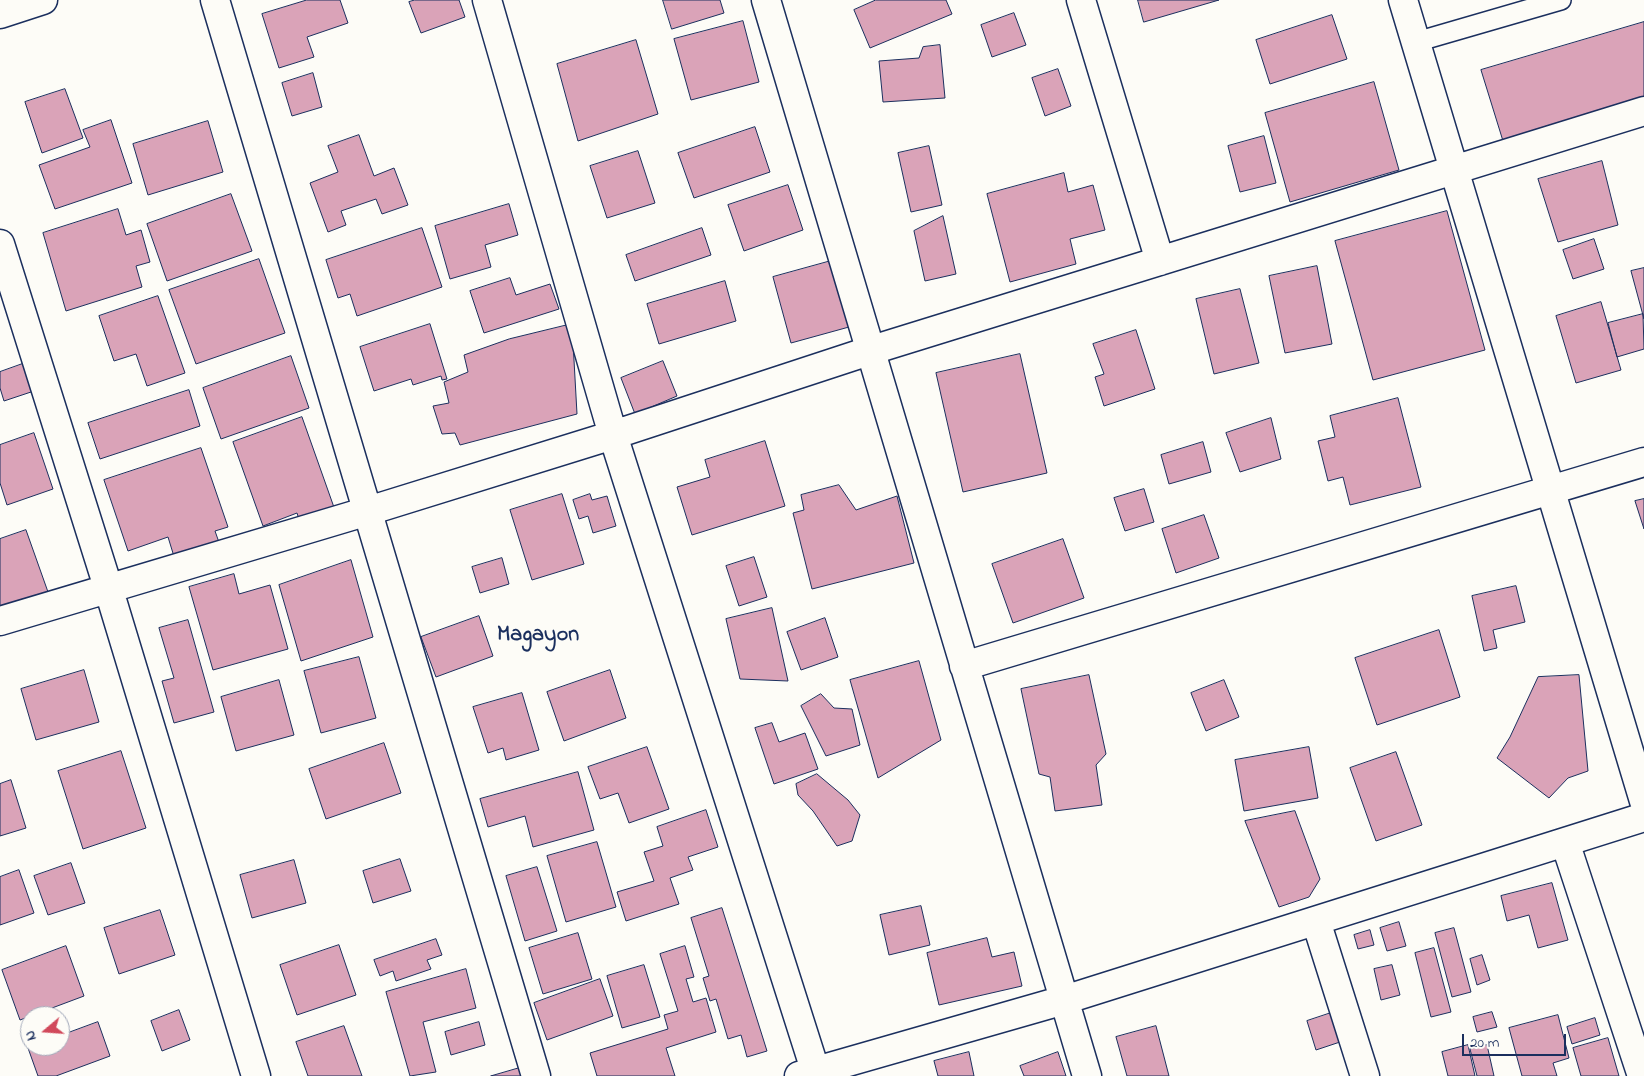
<!DOCTYPE html>
<html>
<head>
<meta charset="utf-8">
<style>
  body { margin:0 }
  #map { position:relative; width:1644px; height:1076px; overflow:hidden; background:#fdfcf7; font-family:"Indie Flower",sans-serif }
  canvas { display:block }
  .north { position:absolute; left:20px; top:1006px; width:50px; height:50px; box-sizing:border-box; background:#fdfcf7; border:1px solid #a3aaba; border-radius:50%; rotate:252deg; font-size:14px; font-weight:700; line-height:20px; text-align:center; color:#1b2f5e }
  .north::after { content:''; display:block; margin:auto; width:18px; height:22px; background:#d1495b; clip-path:polygon(50% 0,100% 100%,50% 72%,0 100%) }
  .scale { position:absolute; left:1462px; top:1034px; width:104px; height:22px; box-sizing:border-box; border:2px solid #1b2f5e; border-top:0; padding-left:6px; font-size:15px; line-height:18px; white-space:nowrap; color:#1b2f5e; -webkit-text-stroke:4px #fdfcf7; paint-order:stroke }
</style>
</head>
<body>
<div id="map">
<canvas width="1644" height="1076"></canvas>
<div class="north">N</div>
<div class="scale">20 m</div>
</div>
<script>
const ctx = document.querySelector('canvas').getContext('2d');
ctx.lineJoin = 'round';
function paint(path, color) { ctx.fillStyle = color; ctx.fill(path, 'evenodd'); }
function trace(path, color, width, dash) { ctx.strokeStyle = color; ctx.lineWidth = width; ctx.lineCap = dash ? 'butt' : 'round'; ctx.setLineDash(dash || []); ctx.stroke(path); }
function drawText(font, color, halo, rows, align = 'center') {
  ctx.font = font + ' "Indie Flower",sans-serif'; ctx.lineWidth = 4.5; ctx.setLineDash([]); ctx.textBaseline = 'middle'; ctx.strokeStyle = halo; ctx.fillStyle = color; for (const [text, x, y, turn = 0] of rows) {
    ctx.save(); ctx.translate(x, y); ctx.rotate((+turn || 0) * Math.PI / 180); ctx.textAlign = isNaN(turn) ? turn : align; if (halo) ctx.strokeText(text, 0, 0); ctx.fillText(text, 0, 0); ctx.restore();
  }
}
const building = new Path2D(`
  M307,0H340L348,23L307,37L314,57L279,68L262,14Z
  M415,0H459L465,17L421,33L409,2Z
  M663,0H720L724,13L672,29Z
  M876,0H946L952,14L870,48L854,10Z
  M1138,0H1219L1144,22Z
  M1014,13L1026,45L992,57L981,25Z
  M1332,15L1347,59L1270,84L1256,40Z
  M743,21L759,82L691,100L674,39Z
  M1644,22V99L1503,141L1481,70Z
  M636,40L658,114L578,141L557,64Z
  M940,45L945,98L883,102L879,61L919,58L923,47Z
  M1058,69L1071,106L1045,116L1032,78Z
  M313,73L322,107L292,116L282,83Z
  M1374,82L1399,170L1290,202L1265,113Z
  M65,89L83,138L42,153L25,102Z
  M111,120L132,183L55,209L39,165L90,147L83,130Z
  M208,121L223,172L148,195L133,144Z
  M755,127L770,172L694,198L678,153Z
  M359,135L374,176L394,168L408,205L382,214L376,199L341,211L346,225L328,232L310,183L338,172L328,146Z
  M1264,136L1276,183L1240,192L1228,146Z
  M929,146L942,205L911,212L898,153Z
  M638,151L655,203L607,218L590,166Z
  M1602,161L1618,225L1558,242L1538,179Z
  M1064,173L1068,192L1093,185L1105,230L1070,239L1076,264L1010,282L987,194Z
  M788,185L803,230L744,251L728,205Z
  M231,194L252,251L167,281L147,224Z
  M509,204L518,235L485,245L491,267L450,279L435,226Z
  M118,209L126,235L141,230L150,262L136,266L142,287L66,311L43,233Z
  M1447,211L1485,350L1373,380L1335,241Z
  M943,216L956,274L925,281L914,231Z
  M422,228L442,287L357,316L350,294L338,298L326,260Z
  M702,228L711,255L635,281L626,255Z
  M1594,239L1604,269L1573,279L1563,250Z
  M259,259L285,333L196,364L169,290Z
  M831,261L849,327L791,343L773,277Z
  M1317,266L1332,344L1285,353L1269,276Z
  M1644,268V319L1631,271Z
  M510,278L516,295L550,284L559,309L484,333L470,291Z
  M725,281L736,321L659,344L647,304Z
  M1240,289L1259,363L1214,374L1196,299Z
  M158,296L185,373L147,386L136,354L114,361L99,316Z
  M1601,302L1621,370L1576,383L1556,316Z
  M1643,314L1644,349L1617,357L1608,323Z
  M430,324L447,379L442,380L441,376L413,385L411,379L374,391L360,347Z
  M572,324L577,414L460,445L455,433L442,434L433,406L449,403L444,382L468,372L464,355L509,339Z
  M1136,330L1155,389L1104,406L1095,377L1104,374L1093,344Z
  M1020,354L1047,473L963,492L936,373Z
  M291,356L309,408L221,439L203,388Z
  M663,361L677,396L635,414L621,378Z
  M28,362L37,390L4,401L0,388V372Z
  M189,390L200,426L100,459L88,423Z
  M1398,398L1421,487L1350,505L1343,477L1328,481L1318,441L1335,437L1330,416Z
  M302,417L336,513L301,526L297,513L263,526L233,442Z
  M1271,418L1281,459L1240,472L1226,433Z
  M34,433L53,489L7,505L0,483V445Z
  M765,441L785,506L692,535L677,487L710,477L705,460Z
  M1203,442L1211,472L1169,484L1161,455Z
  M201,448L228,527L215,531L221,548L176,563L168,537L128,551L104,480Z
  M839,485L856,510L897,496L914,563L812,589L793,513L804,510L801,495Z
  M1144,489L1154,522L1125,531L1114,498Z
  M562,494L584,564L532,580L510,510Z
  M590,494L592,500L607,496L616,526L593,533L588,516L579,519L573,500Z
  M1644,499V529L1635,501Z
  M1204,515L1219,558L1176,573L1162,529Z
  M26,530L48,592L0,609V539Z
  M1063,539L1084,598L1013,623L992,564Z
  M754,557L767,597L739,606L726,566Z
  M502,558L509,584L480,593L472,567Z
  M351,560L373,637L301,661L279,585Z
  M234,574L239,594L270,585L288,649L213,670L189,587Z
  M1516,586L1525,622L1493,630L1497,648L1484,651L1472,596Z
  M772,608L788,681L740,679L726,619Z
  M479,616L493,656L436,677L421,637Z
  M825,618L838,657L801,670L787,632Z
  M188,620L214,712L174,723L162,681L174,678L159,628Z
  M1439,630L1460,697L1377,725L1355,658Z
  M359,657L376,718L321,733L304,671Z
  M919,661L941,740L878,778L850,680Z
  M84,670L99,722L36,740L21,689Z
  M610,670L626,718L564,741L547,692Z
  M1089,675L1106,754L1096,765L1102,805L1055,811L1050,777L1039,774L1021,689Z
  M1579,675L1588,771L1568,778L1549,798L1497,758L1510,737L1538,677Z
  M279,680L294,735L236,751L221,697Z
  M1224,680L1239,717L1206,731L1191,693Z
  M522,693L539,750L506,760L503,748L488,753L473,707Z
  M821,694L834,708L852,709L860,745L826,756L801,706Z
  M772,723L779,742L805,733L818,769L774,784L755,728Z
  M384,743L401,793L326,819L309,769Z
  M647,747L669,809L629,823L618,793L600,799L588,767Z
  M1309,747L1318,798L1244,811L1235,760Z
  M121,751L146,828L83,849L58,771Z
  M1396,752L1422,825L1376,841L1350,768Z
  M578,772L594,830L533,847L525,816L488,827L480,799Z
  M817,774L848,800L860,815L852,841L837,846L813,811L798,795L796,784Z
  M11,780L26,828L0,836V784Z
  M706,810L718,847L688,857L693,870L670,878L679,904L626,921L617,892L654,881L644,852L663,846L657,827Z
  M1295,811L1320,879L1309,897L1279,907L1245,821Z
  M597,842L616,907L566,922L547,856Z
  M400,859L411,891L373,903L363,871Z
  M294,860L306,903L252,918L240,875Z
  M71,863L85,903L48,915L34,876Z
  M537,867L557,931L525,941L506,876Z
  M19,870L34,913L0,925V877Z
  M1552,883L1568,940L1538,948L1529,915L1507,921L1501,896Z
  M921,906L930,945L889,955L880,915Z
  M722,908L767,1051L747,1057L741,1035L728,1039L716,999L710,1001L703,978L709,976L691,918Z
  M160,910L175,955L119,974L104,928Z
  M1399,922L1406,946L1387,951L1380,928Z
  M1454,928L1471,992L1452,997L1435,933Z
  M1370,930L1374,945L1358,949L1354,935Z
  M578,933L592,979L543,994L529,948Z
  M987,938L992,957L1014,952L1022,986L939,1005L927,953Z
  M436,939L442,955L427,960L431,969L396,981L393,971L380,976L374,960Z
  M339,945L356,995L297,1015L280,965Z
  M66,946L84,996L20,1020L2,970Z
  M685,946L694,977L686,979L693,1002L706,998L716,1032L666,1048L675,1076H597L590,1053L668,1029L664,1015L678,1011L660,954Z
  M1434,948L1451,1012L1431,1017L1415,953Z
  M1482,955L1490,980L1477,985L1470,959Z
  M644,965L660,1017L622,1028L607,976Z
  M1392,965L1400,995L1381,1000L1374,969Z
  M466,969L476,1008L423,1022L436,1072L410,1076L386,992Z
  M600,979L613,1016L547,1040L534,1003Z
  M179,1010L190,1040L162,1051L151,1021Z
  M1492,1012L1497,1027L1477,1032L1473,1017Z
  M1331,1013L1340,1042L1316,1050L1307,1021Z
  M1558,1015L1569,1058L1553,1063L1557,1076H1522L1509,1028Z
  M1595,1018L1600,1035L1572,1044L1567,1027Z
  M98,1022L110,1056L56,1076H38L28,1048L60,1046V1036Z
  M479,1022L485,1045L451,1055L445,1032Z
  M344,1026L362,1076H308L296,1042Z
  M1156,1026L1169,1076H1127L1116,1037Z
  M1608,1038L1619,1076H1581L1573,1048Z
  M1468,1045L1475,1076H1448L1442,1052Z
  M1487,1045L1494,1076H1477L1470,1049Z
  M969,1052L974,1076H938L934,1061Z
  M1058,1052L1066,1076H1024L1020,1066Z
  M523,1067L526,1076H491Z`);
const service = new Path2D(`
  M1416,42L1561,0`);
const minor = new Path2D(`
  M215,0L536,1076
  M487,0L613,435L817,1076
  M766,0L1087,1076
  M1081,0L1160,261
  M1403,0L1644,801
  M0,244L108,587L256,1076
  M0,621L368,511L613,435L872,350L1644,111
  M964,666L1644,462
  M1565,842L1642,1076
  M1316,921L1365,1076
  M799,1076L1064,1000L1644,817`);
const tertiary = new Path2D(`
  M0,14L43,0`);
const quarterNames = [
  ["Magayon",538,636]
];
paint(building, '#daa3b8');
trace(building, '#1b2f5e', 1);
trace(service, '#1b2f5e', 22);
trace(minor, '#1b2f5e', 31);
trace(tertiary, '#1b2f5e', 31);
trace(service, '#fdfcf7', 19);
trace(minor, '#fdfcf7', 28);
trace(tertiary, '#fdfcf7', 28);
drawText('bold 22px', '#1b2f5e', '#fdfcf7', quarterNames);
</script>
</body>
</html>
